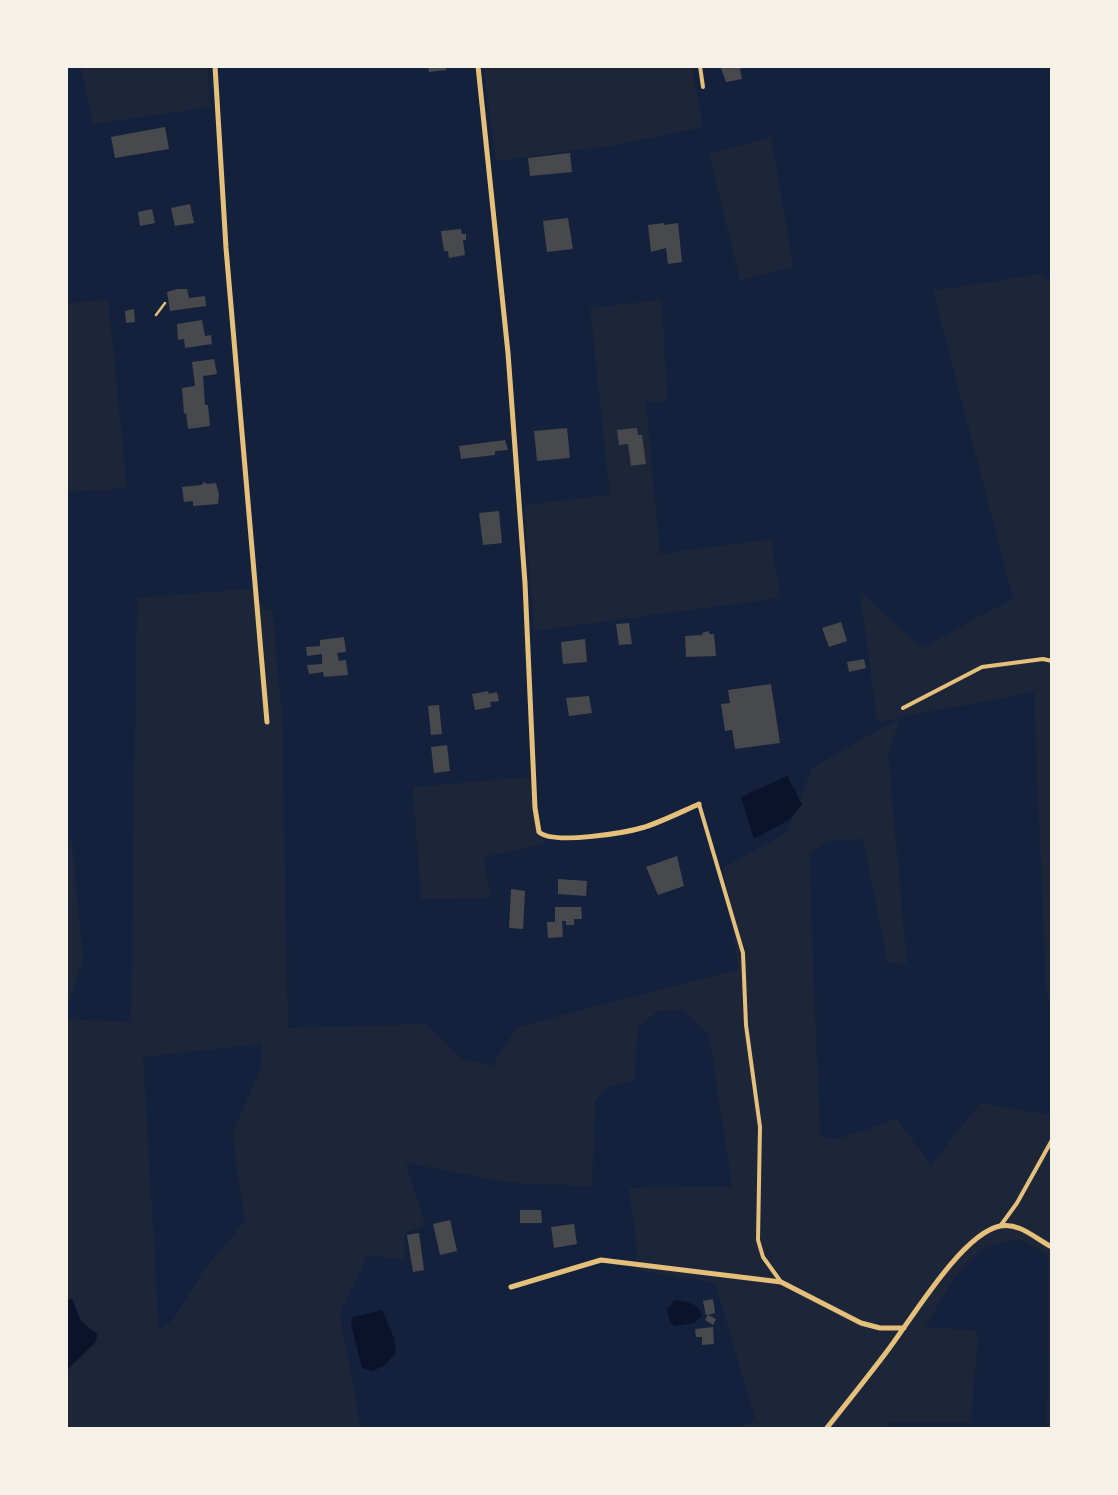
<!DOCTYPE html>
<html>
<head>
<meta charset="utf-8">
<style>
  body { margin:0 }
  #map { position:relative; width:1118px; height:1495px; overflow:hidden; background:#14213d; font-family:Montserrat,sans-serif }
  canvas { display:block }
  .frame { position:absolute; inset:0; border:68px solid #f6f1e7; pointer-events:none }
</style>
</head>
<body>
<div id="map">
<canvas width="1118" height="1495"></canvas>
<div class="frame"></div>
</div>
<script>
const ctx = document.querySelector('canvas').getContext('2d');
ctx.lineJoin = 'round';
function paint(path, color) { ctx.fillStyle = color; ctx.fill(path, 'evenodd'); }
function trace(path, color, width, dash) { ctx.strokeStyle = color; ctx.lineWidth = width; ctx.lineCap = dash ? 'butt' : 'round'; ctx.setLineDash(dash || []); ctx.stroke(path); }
const green = new Path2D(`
  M81,66H207L210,107L93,124Z
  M483,66H692L703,127L615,145L496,161Z
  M771,137L793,267L740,280L709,154Z
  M1040,274L1052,282V1005L1046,992L1034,692L901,717L888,753L907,965L888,962L863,839L828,841L809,854L820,1137L838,1139L897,1119L931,1165L980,1103L1052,1115V1254L1049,1255L1052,1256V1429H1047L1048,1255L1020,1240L1006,1241L980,1250L954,1278L925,1327L973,1330L978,1335L971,1422L889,1423V1429H721L749,1424L755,1418L715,1283L635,1270L637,1249L629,1188L732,1186L709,1035L683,1009L658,1011L638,1028L634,1080L608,1087L595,1101L592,1186L511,1183L406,1163L425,1225L404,1234L405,1259L367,1256L340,1314L361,1429H66V1019L131,1022L137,598L250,589L265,609H272L282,715L288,1028L426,1024L463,1059L492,1066L517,1027L739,969L723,868L786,833L812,768L900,718L877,722L860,592L922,648L1013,598L933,291ZM262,1044L260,1070L232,1134L245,1221L206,1267L174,1318L159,1332L143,1057Z
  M108,299L127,488L66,492V304Z
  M662,300L667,401L646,402L660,554L771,539L780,598L534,631L524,505L610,495L590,308Z
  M529,777L545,844L484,857L491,898L421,899L413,787Z
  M66,834L72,843L83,961L66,1010Z`);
const water = new Path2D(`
  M787,776L802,804L789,820L754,839L741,797Z
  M72,1299L81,1321L97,1334L96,1342L66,1371V1300Z
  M675,1300C686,1302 698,1302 702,1315L695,1323L675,1326L670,1322L667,1309Z
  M382,1310L394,1338L396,1353L385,1365L373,1371L362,1368L351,1324L353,1317Z`);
const building = new Path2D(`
  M428,66H446V70L429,72Z
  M720,66H743V68L740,69L742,79L726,82Z
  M165,127L169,149L115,158L111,137Z
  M570,153L572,172L530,176L528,158Z
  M190,204L194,223L175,226L171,208Z
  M152,209L155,223L140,226L138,212Z
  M568,218L573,249L547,252L543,221Z
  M664,223V225L678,223L682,262L668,264L666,248L651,252L648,225Z
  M461,229L462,234H466V240H463L465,255L449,258L448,251H444L441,231Z
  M177,289H187L189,298L205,296L206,306L170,311L167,292Z
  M134,309L135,322L126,323L125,311Z
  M202,320L205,336L211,335L212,344L185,348L184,339L178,340L177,324Z
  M214,359L217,374L203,376L205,405H208L210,426L188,429L186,413L184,414L182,388L195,386L192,362Z
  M567,428L570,458L537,461L534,431Z
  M637,428L638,435H642L646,464L631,466L628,444L619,445L617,430Z
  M505,440L508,450L495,451V455L461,459L459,446Z
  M204,482L207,484L216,483L219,494L218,504L193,506V501L184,502L182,487L201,485Z
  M499,511L502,543L483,545L479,513Z
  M841,622L847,641L829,647L822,628Z
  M629,623L632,644L619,645L616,624Z
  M709,631V634H714L716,656L686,657L685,636L703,635L702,633Z
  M344,637L346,652L337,653L339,661L346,660L348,675L324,677L323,672L309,674L307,665L322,664V654L307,656L306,647L320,646V640Z
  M585,639L587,662L563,664L561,642Z
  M864,659L866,668L849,672L847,662Z
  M771,684L780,743L735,749L732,730L725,731L721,704L730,703L728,690Z
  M488,691L489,694L497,692L499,701L490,702L491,707L475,710L472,694Z
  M589,696L592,713L569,716L566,698Z
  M439,705L442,734L431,735L428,706Z
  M447,745L450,771L434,773L431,747Z
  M677,856L684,886L658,895L646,867Z
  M558,879L587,881L586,896L558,894Z
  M511,889L525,891L523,929L509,928Z
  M555,907H581L582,919H574V925H566V921H562L563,937L548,938L547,922H555Z
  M520,1210H541L542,1223H520Z
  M450,1220L457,1251L440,1255L433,1224Z
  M574,1224L577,1244L554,1248L551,1227Z
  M419,1233L424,1270L413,1272L407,1235Z
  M713,1299L715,1313L708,1315L716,1319L713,1325L705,1320L708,1315H706L703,1301Z
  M713,1327L714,1344L702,1345V1337H696L695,1329Z`);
const path = new Path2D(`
  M156,315L165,303`);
const service = new Path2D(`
  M700,66L703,87
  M903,708L982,667L1043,659L1052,661
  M699,804L743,953L746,1025L760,1127L758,1240L763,1257L781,1282
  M1001,1225L1017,1203L1052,1140`);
const minor = new Path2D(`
  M215,66L226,248L267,722
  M478,66L508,353L525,583L535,808L539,832C553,845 625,833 645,827C663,821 681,812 699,804
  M511,1287L601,1260L781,1282L861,1323L880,1328H904
  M826,1429C846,1404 866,1379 885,1354C910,1322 961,1234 1000,1226C1019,1222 1036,1239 1052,1247`);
paint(green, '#1d2539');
paint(water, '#0b132b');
paint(building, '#48494c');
trace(path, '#e5c07b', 2.5);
trace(service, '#e5c07b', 4);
trace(minor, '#e5c07b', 5);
</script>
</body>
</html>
